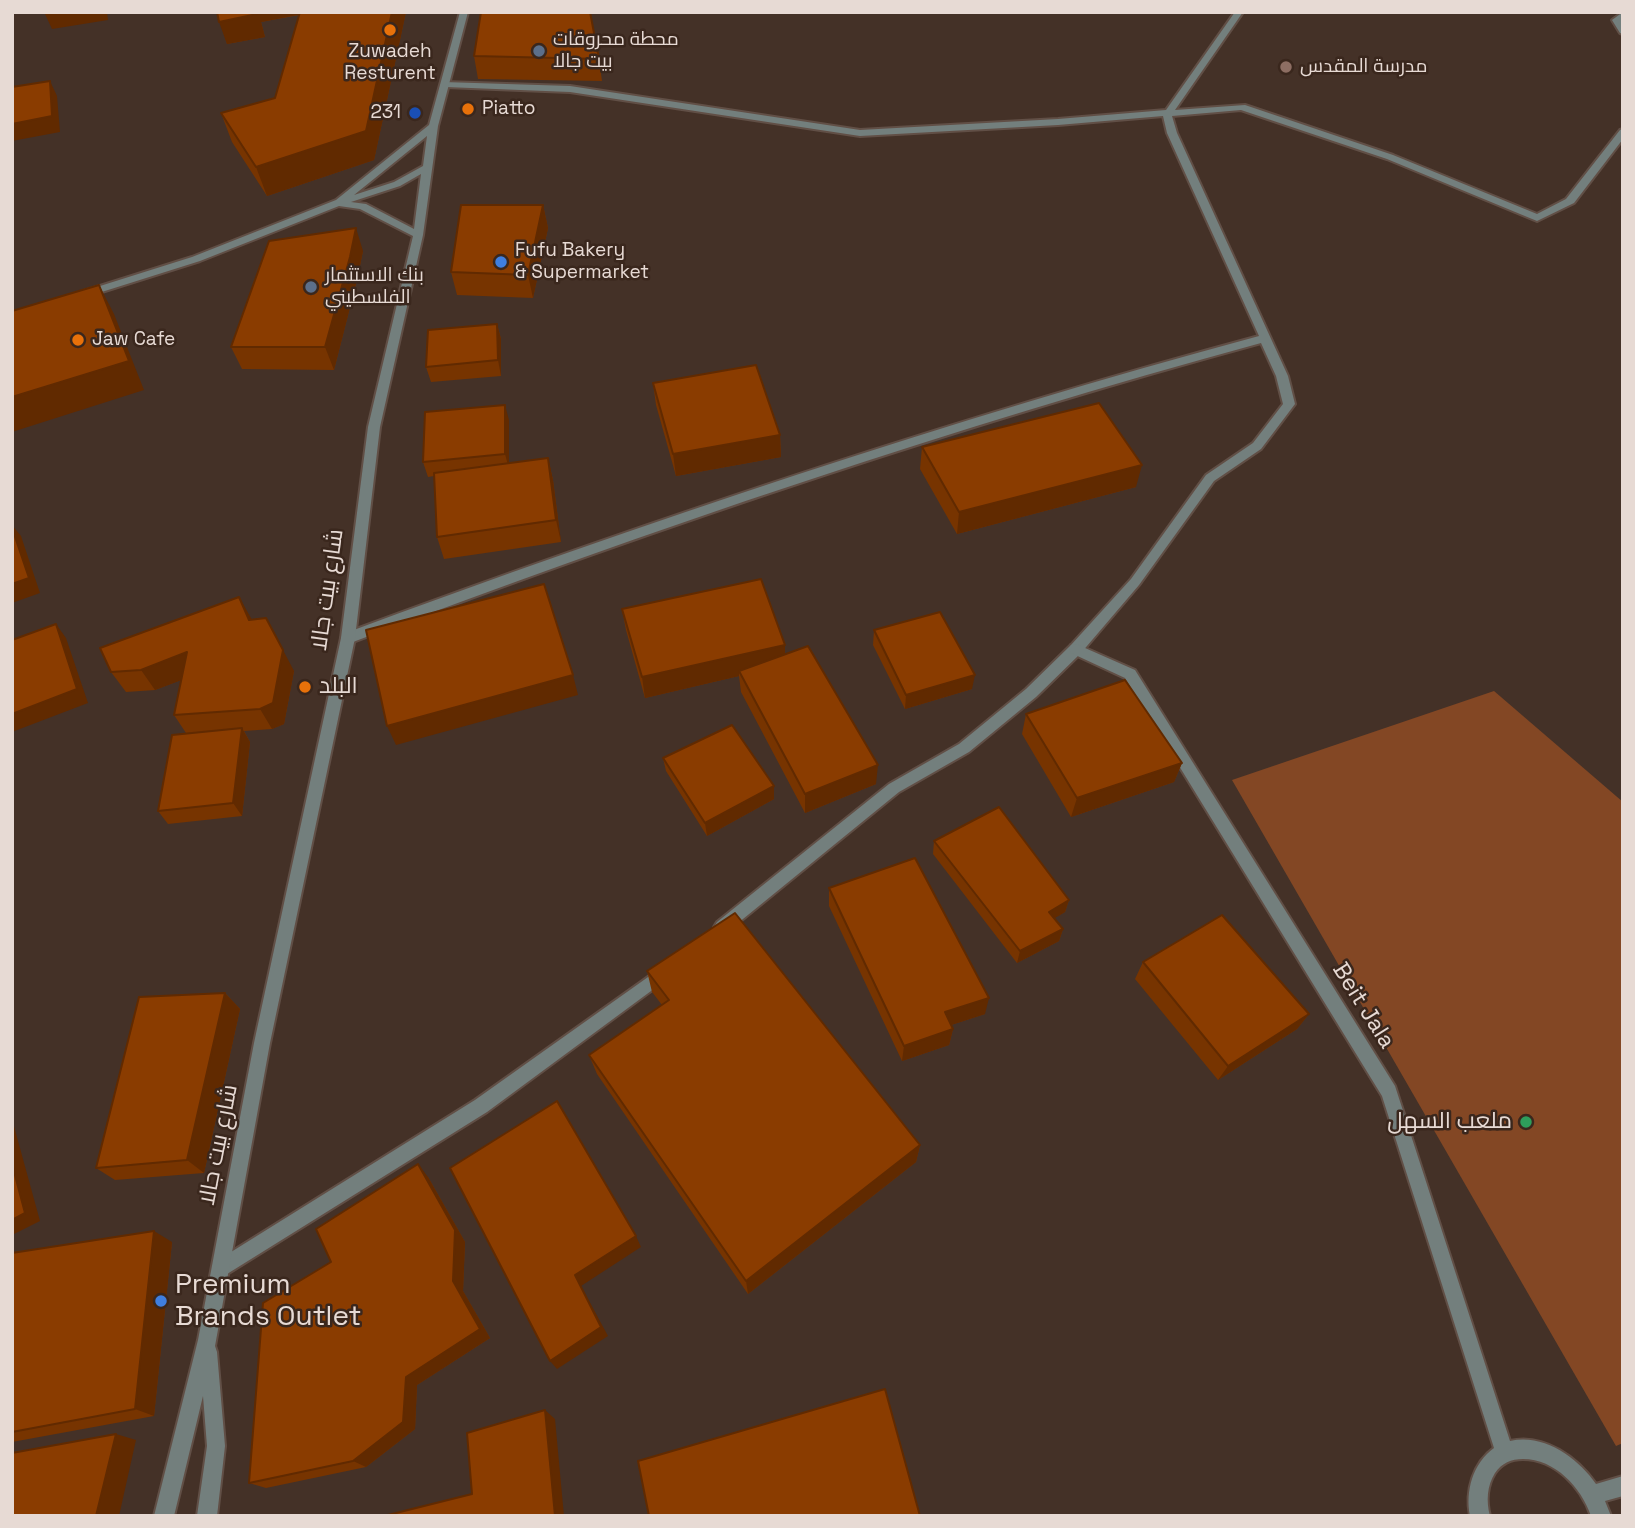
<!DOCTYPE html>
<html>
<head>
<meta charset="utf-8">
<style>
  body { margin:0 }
  #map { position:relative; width:1635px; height:1528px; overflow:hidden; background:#443127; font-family:"Space Grotesk",sans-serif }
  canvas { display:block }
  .frame { position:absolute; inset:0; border:14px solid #e7dad4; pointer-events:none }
</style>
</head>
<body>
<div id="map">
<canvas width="1635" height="1528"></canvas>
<div class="frame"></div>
</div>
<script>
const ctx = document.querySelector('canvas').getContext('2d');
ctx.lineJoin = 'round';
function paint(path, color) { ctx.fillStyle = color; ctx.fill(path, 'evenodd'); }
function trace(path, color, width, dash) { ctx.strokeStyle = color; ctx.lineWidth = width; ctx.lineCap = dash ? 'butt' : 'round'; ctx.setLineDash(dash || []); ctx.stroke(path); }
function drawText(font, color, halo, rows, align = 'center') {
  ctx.font = font + ' "Space Grotesk",Cairo,sans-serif'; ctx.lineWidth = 5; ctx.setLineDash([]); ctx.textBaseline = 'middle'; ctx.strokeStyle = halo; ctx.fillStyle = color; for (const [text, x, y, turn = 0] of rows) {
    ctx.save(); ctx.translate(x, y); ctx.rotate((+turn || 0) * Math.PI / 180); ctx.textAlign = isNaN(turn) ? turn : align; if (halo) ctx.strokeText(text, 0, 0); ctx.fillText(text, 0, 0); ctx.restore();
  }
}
const green = new Path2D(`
  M1494,691L1623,802V1443L1616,1446L1232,780Z`);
const minor = new Path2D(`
  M1235,12H1243L1175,110L1245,105L1393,155L1537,214L1566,199L1620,130L1623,129V139L1574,203L1537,221L1387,159L1241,110L1172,116L1177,133L1288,376L1295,404L1261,449L1214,481L1139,585L1081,653L1036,697L969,752L899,792L727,932L722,934L717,932L714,927L717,922L889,784L959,744L1026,689L1071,645L1131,579L1206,475L1253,443L1283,404L1276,376L1261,343C953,427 652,529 353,642H343L341,638L343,634C645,522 948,420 1259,336L1167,133L1163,116L1058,125L860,136L570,92L446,87L441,84L443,82L570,86L860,130L1058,119L1166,110Z
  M1623,12L1621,21L1623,34L1620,33L1612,20Z
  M665,965L670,967L673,972L670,977L487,1112L227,1274L221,1277L215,1274L212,1268L215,1262L475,1100Z`);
const tertiary = new Path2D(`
  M460,12H468L438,126L423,235L380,427L355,638L270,1043L215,1346L217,1352L225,1446L217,1516H197L207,1446L203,1396L174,1516H154L198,1340L254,1043L341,638L368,427L413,236L360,209L339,206L200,261L89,296L85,297L80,294L81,292L192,257L336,200L429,125ZM427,136L423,166L394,182L354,195ZM421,174L414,229L366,204L351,202L400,186Z
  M1076,644L1135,670L1395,1086L1510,1441C1544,1433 1578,1458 1596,1484L1623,1476V1496L1605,1501L1611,1516H1591C1581,1487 1555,1459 1523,1459C1511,1459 1502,1463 1495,1473C1487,1486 1486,1501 1490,1516H1470C1465,1491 1473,1463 1494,1448L1382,1096L1125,678L1071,653L1069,649L1071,645Z`);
const wall = new Path2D(`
  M217,12H406L374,160L267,196L232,142L221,113L275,98L299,15L261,22L265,37L227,44Z
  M474,56L599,59L602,81L478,79Z
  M543,205L548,228L533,298L457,295L451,272Z
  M363,251L357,280L334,370L242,369L231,347Z
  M497,324L501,339V376L431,382L426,367Z
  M653,383L780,435L781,457L676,476L656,405Z
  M509,420V463L548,458L553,480L561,542L444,559L437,537L434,476L428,477L423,462Z
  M922,447L1136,487L957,534L920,469Z
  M622,609L785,654L876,784L805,813L741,692L739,676L645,698L626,630Z
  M252,620L294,671L284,724L272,729L244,731L250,742L242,816L168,824L158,811L186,733L174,715L181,680L155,690L126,692L111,672Z
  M874,630L972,689L905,709L873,645Z
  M1026,714L1182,763L1174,782L1071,817L1022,734Z
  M663,758L774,786V799L707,836L666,771Z
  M934,841L1069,900L1065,912L1054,918L1063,929L1059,941L1017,963L933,854Z
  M829,888L985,1014L951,1025L953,1029L949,1045L902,1061L829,906Z
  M1143,962L1309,1014L1297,1029L1218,1080L1135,979Z
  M647,971L920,1145L916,1162L748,1294L597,1074L589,1055L662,1005L652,992Z
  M225,993L240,1009L204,1173L115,1180L96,1168Z
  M428,1177L465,1242L463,1291L490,1338L417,1385L415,1429L366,1467L266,1488L249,1483L331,1262Z
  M172,1242L154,1416L12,1442V1253Z`);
const shadedWall = new Path2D(`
  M53,12H107L108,20L52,29L45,14Z
  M256,12H313L261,22L265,37L227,44L219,22Z
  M392,12H406L374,160L267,196L256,167Z
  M50,81L57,96L60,132L12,141V124Z
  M543,205L548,228L533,298L528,275Z
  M356,228L363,251L357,280L334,370L325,347Z
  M99,285L114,314L144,390L12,432V397Z
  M497,324L501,339V376L498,360Z
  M505,405L509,420V469L505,454Z
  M780,435L781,457L676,476L673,454Z
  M548,458L553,480L561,542L556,520Z
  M1142,465L1136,487L957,534L959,512Z
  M12,525L21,536L40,593L12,603Z
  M239,597L251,618L260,641L249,620Z
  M56,624L66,638L88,703L12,732V714Z
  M785,645V666L739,671V676L645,698L642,677Z
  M283,650L294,671L284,724L272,729L260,709Z
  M187,652L200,673L155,690L141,670Z
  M573,675L578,695L396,745L387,726Z
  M975,675L972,689L905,709L906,695Z
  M242,728L250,742L242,816L233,803Z
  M1182,763L1174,782L1071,817L1077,798Z
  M878,765L876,784L805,813V794Z
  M774,786V799L707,836L705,823Z
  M1069,900L1065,912L1045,924L1049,912Z
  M1063,929L1059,941L1017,963L1020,951Z
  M225,993L240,1009L204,1173L187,1160Z
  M989,998L985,1014L942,1028L945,1012Z
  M1309,1014L1297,1029L1218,1080L1228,1066Z
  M953,1029L949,1045L902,1061L904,1046Z
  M12,1119L40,1221L12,1235Z
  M920,1145L916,1162L748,1294L746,1281Z
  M418,1164L428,1177L465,1242L463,1291L490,1338L417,1385L415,1429L366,1467L353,1461L406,1377L453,1281Z
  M154,1231L172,1242L154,1416L135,1409Z
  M636,1236L641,1247L581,1286L608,1336L557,1369L550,1361L575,1275Z
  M545,1410L555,1419L564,1516H555Z
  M116,1434L136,1440L119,1516H96Z`);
const building = new Path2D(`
  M217,12H256L257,14L219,22Z
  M300,12H392L366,131L256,167L221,113L275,98Z
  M481,12H590L599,59L474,56Z
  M50,81L52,116L12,124V87Z
  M461,205H543L528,275L451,272Z
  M356,228L350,257L325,347H231L269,241Z
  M99,285L129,361L12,397V311Z
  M497,324L498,360L426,367L428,330Z
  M756,365L780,435L673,454L653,383Z
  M1099,403L1142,465L959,512L922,447Z
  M505,405V454L423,462L425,412Z
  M548,458L556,520L437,537L434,473Z
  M12,528L29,578L12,584Z
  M761,579L785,645L642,677L622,609Z
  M544,584L573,675L387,726L366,630Z
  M239,597L249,620L266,618L283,650L273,703L260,709L174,715L187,652L141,670L111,672L100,648Z
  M940,612L975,675L906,695L874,630Z
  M56,624L77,689L12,714V640Z
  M808,646L878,765L805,794L739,671Z
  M1125,680L1182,763L1077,798L1026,714Z
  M732,725L774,786L705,823L663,758Z
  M242,728L233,803L158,811L172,735Z
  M999,807L1069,900L1049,912L1063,929L1020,951L934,841Z
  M915,858L989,998L945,1012L953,1029L904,1046L829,888Z
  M735,913L920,1145L746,1281L589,1055L669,1000L647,971Z
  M1222,915L1309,1014L1228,1066L1143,962Z
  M225,993L187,1160L96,1168L139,997Z
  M557,1101L636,1236L575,1275L601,1327L550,1361L450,1168Z
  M12,1164L25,1213L12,1220Z
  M418,1164L455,1230L453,1281L480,1329L406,1377L403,1422L353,1461L249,1483L263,1303L331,1262L316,1229Z
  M154,1231L135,1409L12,1432V1253Z
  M885,1389L920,1516H649L638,1461Z
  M545,1410L555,1516H384L472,1494L467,1433Z
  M116,1434L96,1516H12V1453Z`);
const markers = [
  [390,30,7,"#e8710a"],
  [539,51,7,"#5c6f8a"],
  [1286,67,7,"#8d6e63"],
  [468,109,7,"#e8710a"],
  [415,113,7,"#1a4fb4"],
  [501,262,7,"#3f7fe0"],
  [311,287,7,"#5c6f8a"],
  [78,340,7,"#e8710a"],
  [305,687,7,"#e8710a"],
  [1526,1122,7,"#2e9e5b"],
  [161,1301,7,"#3f7fe0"]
];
const farPoinames = [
  ["محطة محروقات",553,40],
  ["بيت جالا",553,62],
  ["Zuwadeh",390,52,"center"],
  ["Resturent",390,74,"center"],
  ["مدرسة المقدس",1300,67],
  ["Piatto",482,109],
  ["231",401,113,"right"],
  ["Fufu Bakery",515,251],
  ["& Supermarket",515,273],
  ["بنك الاستثمار",325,276],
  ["الفلسطيني",325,298],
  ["Jaw Cafe",92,340]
];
const streetNames = [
  ["شارع بيت جالا",328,590,-82],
  ["Beit Jala",1363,1006,58],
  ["شارع بيت جالا",219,1145,-79]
];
const poiNames = [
  ["البلد",319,687],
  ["ملعب السهل",1512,1122,"right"]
];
const nearPoinames = [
  ["Premium",175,1285],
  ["Brands Outlet",175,1317]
];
paint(green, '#834724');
trace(minor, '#614f46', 4);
trace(tertiary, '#614f46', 4);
paint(minor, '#737f7d');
paint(tertiary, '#737f7d');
paint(wall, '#773400');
paint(shadedWall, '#612a00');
paint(building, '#8a3c00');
trace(building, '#612a00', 2);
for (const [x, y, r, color] of markers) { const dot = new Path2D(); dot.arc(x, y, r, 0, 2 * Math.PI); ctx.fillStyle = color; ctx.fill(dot); trace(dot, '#3a271d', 2.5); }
drawText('19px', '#e7dad4', '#3a271d', farPoinames, 'left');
drawText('23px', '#e7dad4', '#3a271d', streetNames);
drawText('23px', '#e7dad4', '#3a271d', poiNames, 'left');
drawText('28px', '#e7dad4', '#3a271d', nearPoinames, 'left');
</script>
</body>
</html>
